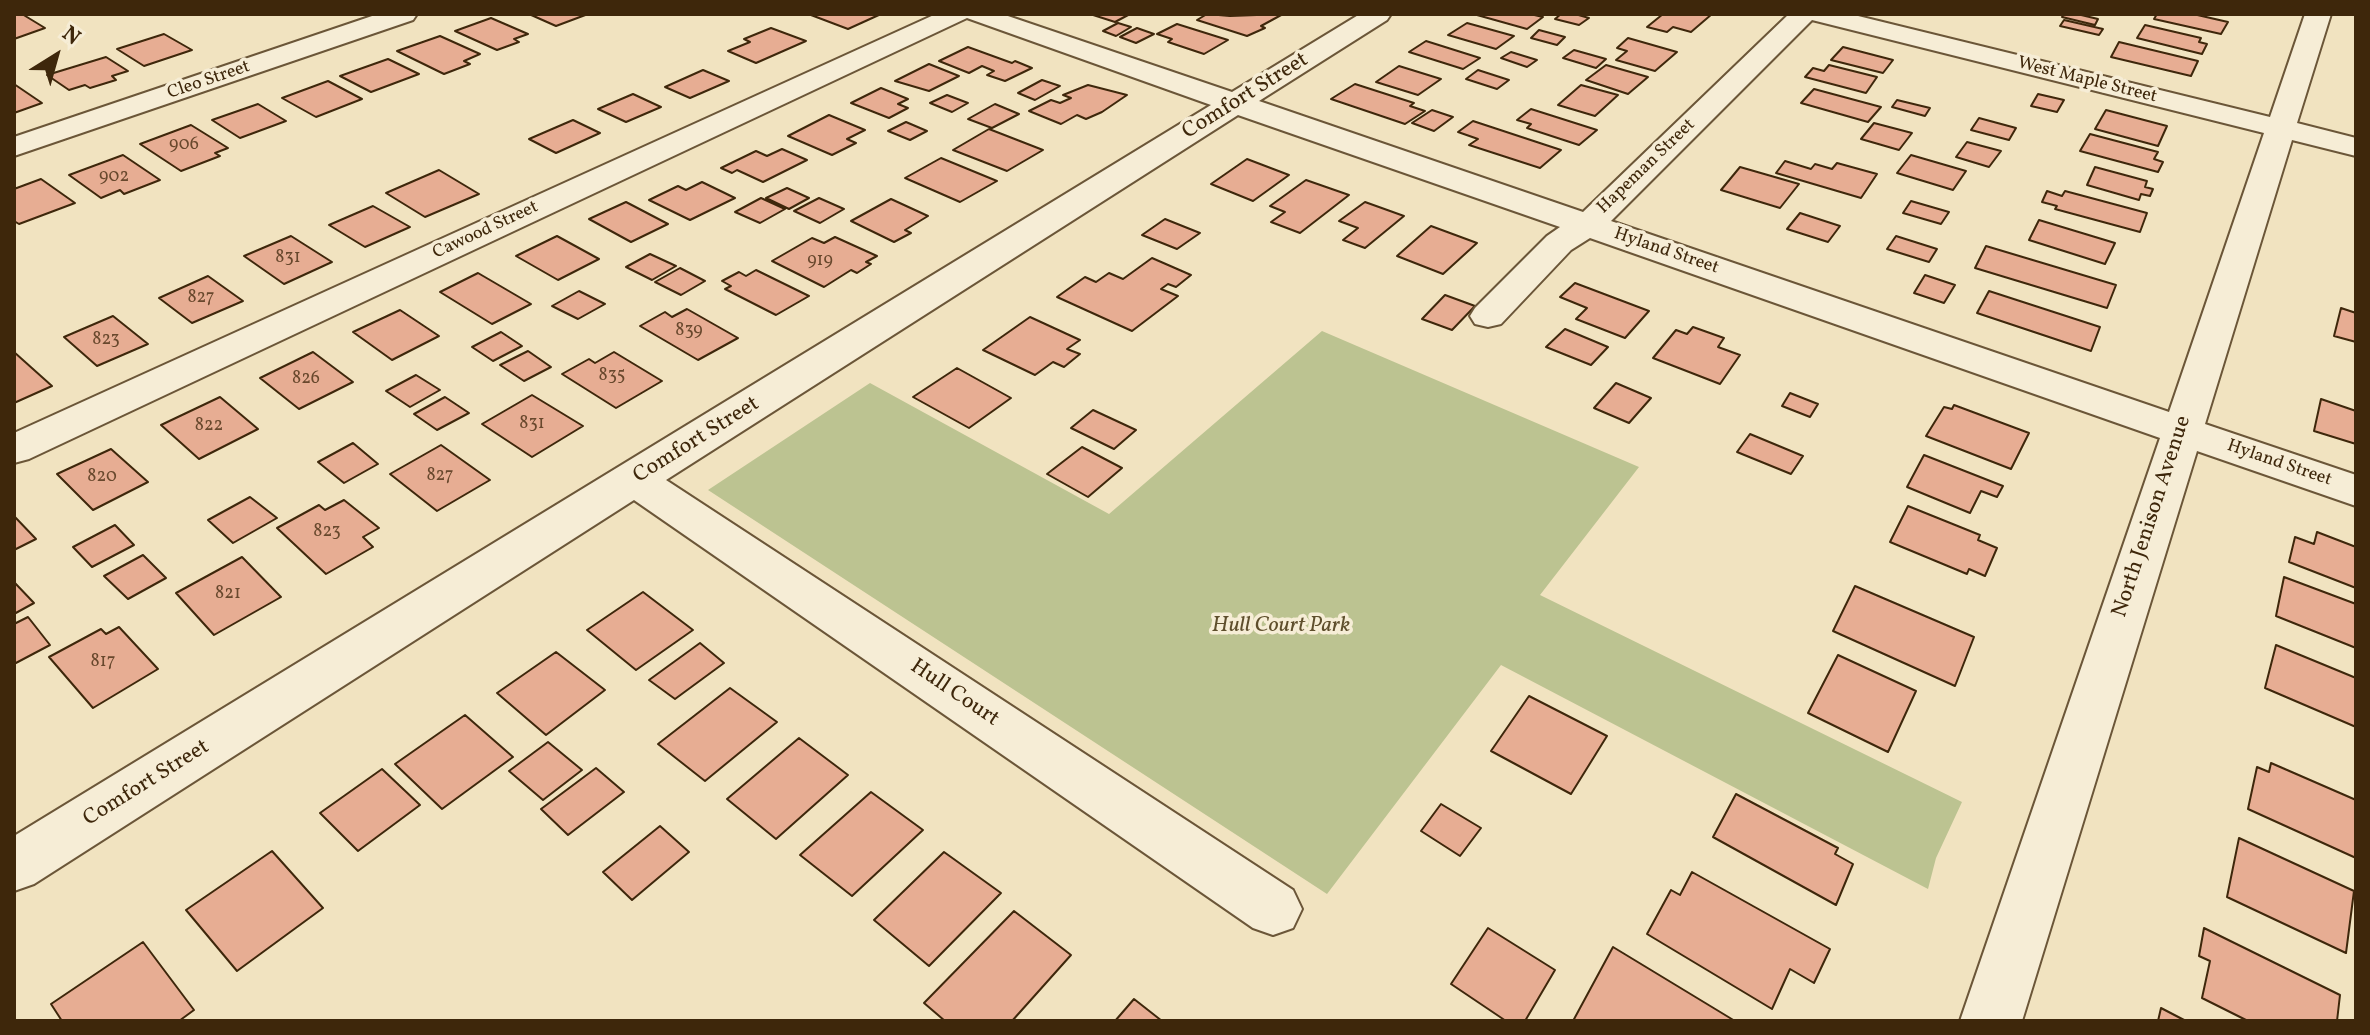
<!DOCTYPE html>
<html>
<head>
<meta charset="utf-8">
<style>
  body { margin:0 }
  #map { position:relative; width:2370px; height:1035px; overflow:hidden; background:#f1e3c0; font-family:Vollkorn,serif }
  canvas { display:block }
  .frame { position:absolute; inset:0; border:16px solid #3e270b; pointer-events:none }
  .north { position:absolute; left:16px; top:16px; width:80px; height:80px; -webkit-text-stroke:6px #f6edd6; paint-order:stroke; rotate:37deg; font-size:22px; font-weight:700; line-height:32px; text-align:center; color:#3e270b }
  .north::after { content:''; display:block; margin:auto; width:28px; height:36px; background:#3e270b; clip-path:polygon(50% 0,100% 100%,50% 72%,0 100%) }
</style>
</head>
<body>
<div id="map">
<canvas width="2370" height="1035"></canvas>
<div class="frame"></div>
<div class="north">N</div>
</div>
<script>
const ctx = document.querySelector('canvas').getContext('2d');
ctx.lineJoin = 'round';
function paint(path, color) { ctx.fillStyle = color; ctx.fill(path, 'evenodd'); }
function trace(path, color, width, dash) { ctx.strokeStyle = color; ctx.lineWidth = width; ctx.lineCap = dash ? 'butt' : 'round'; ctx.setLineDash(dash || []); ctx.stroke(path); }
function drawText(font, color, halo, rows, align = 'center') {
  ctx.font = font + ' Vollkorn,serif'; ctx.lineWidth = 7; ctx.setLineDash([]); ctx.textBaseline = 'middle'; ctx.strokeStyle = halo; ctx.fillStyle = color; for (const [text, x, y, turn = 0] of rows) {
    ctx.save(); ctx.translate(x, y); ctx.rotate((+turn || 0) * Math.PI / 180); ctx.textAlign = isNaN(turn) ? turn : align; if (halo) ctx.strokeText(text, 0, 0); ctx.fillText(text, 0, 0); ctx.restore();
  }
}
const green = new Path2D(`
  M1322,331L1639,467L1540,595L1962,802L1936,858L1928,889L1501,665L1327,894L708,490L870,383L1109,514Z`);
const building = new Path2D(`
  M14,14H22L45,28L14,39Z
  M529,14H588L556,26Z
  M814,14H881L848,29L811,15Z
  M1090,14H1130L1115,22Z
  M1207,14L1230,16L1283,14L1261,26L1265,28L1247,36L1197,20Z
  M1530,14L1543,17L1527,29L1477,15Z
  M1561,14H1575L1589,18L1579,25L1555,19Z
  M1663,14H1712L1691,32L1673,27L1667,32L1647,27Z
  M2064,14H2077L2098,19L2095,25L2062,17Z
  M2157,14H2193L2228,22L2221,34L2154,19Z
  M491,18L528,34L514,39L519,42L497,50L455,31Z
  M2064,20L2103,29L2099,35L2060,26Z
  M1118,23L1131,27L1116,36L1103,31Z
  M1467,23L1514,36L1496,49L1448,35Z
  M1177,24L1228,40L1204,54L1168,42L1172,39L1157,34Z
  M2145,25L2201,38L2199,42L2207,44L2202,54L2137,38Z
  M771,28L806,41L756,63L728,51L750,42L744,39Z
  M1137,28L1154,34L1136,43L1120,37Z
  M1539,30L1565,37L1557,45L1531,38Z
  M164,34L192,50L144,66L117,49Z
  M440,36L480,54L464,61L470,64L444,74L397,51Z
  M1628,38L1677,52L1655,71L1616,60L1627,51L1617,48Z
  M1426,41L1480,58L1463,69L1409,52Z
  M2119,42L2198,61L2191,76L2111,57Z
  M968,47L1012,63L1015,61L1032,68L1005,81L987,75L994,71L982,66L969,73L939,61Z
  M1843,47L1893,60L1883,73L1831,60Z
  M1574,50L1606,59L1596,68L1563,58Z
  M1511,52L1537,60L1527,67L1501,58Z
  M106,57L128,71L112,76L116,80L90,88L85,85L69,90L47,75Z
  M388,59L419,74L371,92L340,76Z
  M929,64L959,76L929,91L895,81Z
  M1606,65L1648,77L1628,94L1586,80Z
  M1829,65L1877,77L1866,93L1805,77L1813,68L1824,71Z
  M1399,66L1441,79L1418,95L1376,82Z
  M703,70L729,81L690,98L665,87Z
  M1478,70L1509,80L1497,89L1466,79Z
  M1042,80L1060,86L1035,100L1018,93Z
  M328,81L362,99L316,117L282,98Z
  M14,84L42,103L14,113Z
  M1355,84L1414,103L1410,106L1425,111L1405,124L1331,99Z
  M1088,85L1127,95L1102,112L1086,119L1077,115L1061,124L1029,111L1051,100L1060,103L1071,98L1063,95Z
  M1581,85L1618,95L1595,116L1558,105Z
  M881,88L908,99L898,104L908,108L889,118L851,103Z
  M1814,89L1881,107L1868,122L1801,103Z
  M633,94L661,107L626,122L598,109Z
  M2038,94L2064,100L2057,112L2031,106Z
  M947,95L968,103L952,112L930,103Z
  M1897,100L1930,108L1925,116L1892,107Z
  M258,104L286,121L240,138L212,120Z
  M995,104L1019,114L992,128L968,119Z
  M1531,109L1597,130L1579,145L1527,128L1531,124L1517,120Z
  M1432,110L1453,117L1434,131L1412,123Z
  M2106,110L2167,126L2158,146L2095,129Z
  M829,115L865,130L847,139L856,143L832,155L788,136Z
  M1979,118L2016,128L2009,140L1971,130Z
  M573,120L600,133L556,153L529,139Z
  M1473,121L1561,150L1540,168L1469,145L1478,139L1458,132Z
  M906,122L927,131L910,140L888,131Z
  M1874,123L1912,133L1899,150L1861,139Z
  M191,125L228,148L215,153L220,156L181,171L140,144Z
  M989,129L1043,150L1007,171L953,150Z
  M2090,134L2158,152L2154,159L2163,162L2158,172L2080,151Z
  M1967,142L2001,151L1989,167L1956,157Z
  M782,149L807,160L763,182L737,170L732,173L721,168L756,151L767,156Z
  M123,155L160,180L124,194L120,190L101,198L69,175Z
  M1911,155L1966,171L1953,190L1897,173Z
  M941,158L997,181L960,202L905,178Z
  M1247,159L1289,175L1253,201L1211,184Z
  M1785,161L1811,169L1815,164L1832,169L1837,163L1877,174L1861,198L1776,173Z
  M1740,167L1799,184L1780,208L1721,190Z
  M2095,167L2147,181L2145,187L2153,189L2150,196L2141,194L2139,200L2087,185Z
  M439,170L479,194L425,217L386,193Z
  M41,179L75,203L19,224L14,221V189Z
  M1306,180L1349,195L1300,233L1271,222L1285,212L1270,206Z
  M702,182L735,198L690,220L649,200L678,186L686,190Z
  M787,188L809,198L789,209L766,198Z
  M2047,191L2062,196L2065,191L2147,213L2140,232L2055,209L2057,206L2042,202Z
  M761,198L785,209L760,223L735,212Z
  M819,198L844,209L820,223L794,211Z
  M891,199L928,216L905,230L911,233L894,242L851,221Z
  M1911,201L1949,212L1941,224L1903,213Z
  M626,202L668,224L631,242L589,219Z
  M1365,202L1404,216L1365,248L1343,240L1358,228L1339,221Z
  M373,206L410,227L365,247L329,225Z
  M1800,213L1840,226L1828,242L1787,229Z
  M1165,219L1200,233L1177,249L1142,235Z
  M2039,220L2115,243L2105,264L2029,240Z
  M1431,226L1477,243L1443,274L1397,256Z
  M291,236L332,262L284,284L244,256Z
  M557,236L599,259L558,280L516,256Z
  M1896,236L1937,249L1929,262L1887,249Z
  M835,237L877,256L866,262L871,264L857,273L851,270L824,287L772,261L812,238L824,243Z
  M1986,246L2116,285L2107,308L1975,268Z
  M650,254L676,266L652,280L626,267Z
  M1152,258L1191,275L1176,287L1168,284L1161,289L1178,296L1132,331L1057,297L1085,277L1096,282L1109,273L1123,279Z
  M680,268L705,281L681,295L655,282Z
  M756,270L809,296L776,315L725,289L731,286L722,281L739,272L746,276Z
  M478,273L531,304L492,324L440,292Z
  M1925,275L1955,285L1944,303L1914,293Z
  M208,276L243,301L192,323L159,298Z
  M1575,283L1649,311L1625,338L1576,319L1587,308L1560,297Z
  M579,291L605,304L578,319L552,306Z
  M1989,291L2100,327L2091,351L1977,313Z
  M1445,295L1475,306L1452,330L1422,319Z
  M2341,308L2356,313V342L2334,336Z
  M687,309L738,338L698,360L640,326L665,312L672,317Z
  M400,310L439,336L392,360L353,332Z
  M113,316L148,344L97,366L64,337Z
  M1030,317L1080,340L1067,349L1080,354L1064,367L1053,362L1035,375L983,350Z
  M1693,327L1724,338L1718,347L1740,355L1720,384L1653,358L1676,330L1687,334Z
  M1565,329L1608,347L1591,365L1546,347Z
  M501,332L522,346L493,361L472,347Z
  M528,351L551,367L524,381L500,365Z
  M14,352L52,386L14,403Z
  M313,352L353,382L299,409L260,378Z
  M614,352L662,381L616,408L562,374L589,359L595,363Z
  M957,368L1011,398L969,428L913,397Z
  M416,375L440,390L410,407L386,391Z
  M1616,383L1651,398L1629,423L1594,408Z
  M1790,393L1818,404L1810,417L1782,406Z
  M532,395L583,426L532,457L482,424Z
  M220,397L258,429L199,459L161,425Z
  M445,397L469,413L437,430L414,414Z
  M2321,399L2356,411V444L2314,431Z
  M1954,405L2029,433L2011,469L1926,436L1944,407L1952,409Z
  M1093,410L1136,430L1114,449L1071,428Z
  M1750,434L1803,456L1791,474L1737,452Z
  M353,443L378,464L344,483L318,462Z
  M441,445L490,480L437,511L390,474Z
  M1082,447L1122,468L1088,497L1047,474Z
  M111,449L148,482L93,510L57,474Z
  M1924,455L2003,486L1997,497L1981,491L1970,513L1907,487Z
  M250,497L277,518L233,543L208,520Z
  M344,500L379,528L363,537L373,547L326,574L277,528L319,505L325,510Z
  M1908,506L1980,535L1978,540L1997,548L1985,576L1969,569L1967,574L1890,542Z
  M14,516L36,539L14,550Z
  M115,525L134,545L92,567L73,547Z
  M2317,532L2356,547V588L2289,562L2295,537L2314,544Z
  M143,555L166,578L128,599L104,576Z
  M242,557L281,597L214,635L176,593Z
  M2284,577L2356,604V648L2276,616Z
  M14,582L34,603L14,614Z
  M1855,586L1974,637L1955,686L1833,631Z
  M643,592L693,630L636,670L587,630Z
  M28,617L50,645L14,664V624Z
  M119,627L158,669L93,708L49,657L101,629L106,634Z
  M700,643L724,663L675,699L649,680Z
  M2276,645L2356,678V727L2265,688Z
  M556,652L605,690L546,735L497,693Z
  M1838,655L1916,691L1888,752L1808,713Z
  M730,688L777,722L705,781L658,744Z
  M1529,696L1607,736L1571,794L1491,751Z
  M465,715L513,757L442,809L395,764Z
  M799,738L848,775L776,839L727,799Z
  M548,742L582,770L543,800L509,771Z
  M2271,763L2356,800V858L2248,809L2257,767L2269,772Z
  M596,768L624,792L568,835L541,809Z
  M382,769L420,805L358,851L320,813Z
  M871,792L923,830L852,896L800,855Z
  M1736,794L1838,848L1835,854L1853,864L1836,905L1713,837Z
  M1441,804L1481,828L1460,856L1421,831Z
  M660,826L689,852L632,900L603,872Z
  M2239,838L2354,891L2346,953L2227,897Z
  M272,851L323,908L237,971L186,910Z
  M944,852L1001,893L929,966L874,920Z
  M1692,872L1830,949L1814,983L1790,969L1772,1009L1647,934L1671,890L1680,895Z
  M1014,911L1071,955L1012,1021H945L924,1003Z
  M1488,928L1555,970L1525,1021H1506L1451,984Z
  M2204,928L2340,995L2337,1021H2248L2202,998L2210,961L2199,956Z
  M143,942L194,1010L179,1021H62L51,1004Z
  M1613,947L1735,1021H1573Z
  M1134,999L1162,1021H1115Z
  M2161,1008L2186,1021H2158Z`);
const minor = new Path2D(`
  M378,14H417L413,20L14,156V137Z
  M936,14H1002L1232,92L1360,14H1391L1387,20L1259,101L1583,212L1789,14H1850L2270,117L2305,14H2331L2297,123L2356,138V156L2292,140L2205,424L2356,475V506L2197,451L2022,1021H1960L2160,438L1590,238L1571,250L1501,324L1488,327L1475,324L1470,316L1475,308L1547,236L1560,227L1238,115L666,480L1293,890L1302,909L1293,928L1273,935L1253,928L634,500L34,884L14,891V836L1211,105L967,18L29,459L14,463V433ZM1812,20L2264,133L2169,412L1611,221Z`);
const farStreetnames = [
  ["Cleo Street",209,81,-19],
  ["West Maple Street",2087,81,14],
  ["Hapeman Street",1647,167,-44],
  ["Cawood Street",486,231,-25],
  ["Hyland Street",1666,252,19],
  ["Hyland Street",2279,464,19]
];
const numberNames = [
  ["906",184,146],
  ["902",114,178],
  ["831",288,259],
  ["919",820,262],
  ["827",201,299],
  ["839",689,332],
  ["823",106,341],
  ["835",612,377],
  ["826",306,380],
  ["831",532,425],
  ["822",209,427],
  ["827",440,477],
  ["820",102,478],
  ["823",327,533],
  ["821",228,595],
  ["817",103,663]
];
const streetNames = [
  ["Comfort Street",1246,97,-32],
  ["Comfort Street",697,441,-32],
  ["North Jenison Avenue",2153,517,-72],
  ["Hull Court",954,694,34],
  ["Comfort Street",147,784,-32]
];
const parkNames = [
  ["Hull Court Park",1281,627]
];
paint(green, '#bcc391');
paint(building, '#e7ad93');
trace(building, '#3e270b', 2);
trace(minor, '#6b5638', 4);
paint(minor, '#f6edd6');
drawText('18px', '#3e270b', '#f6edd6', farStreetnames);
drawText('18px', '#68482d', null, numberNames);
drawText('22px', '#3e270b', '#f6edd6', streetNames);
drawText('italic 22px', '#5e4e2c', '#f6edd6', parkNames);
</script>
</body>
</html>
